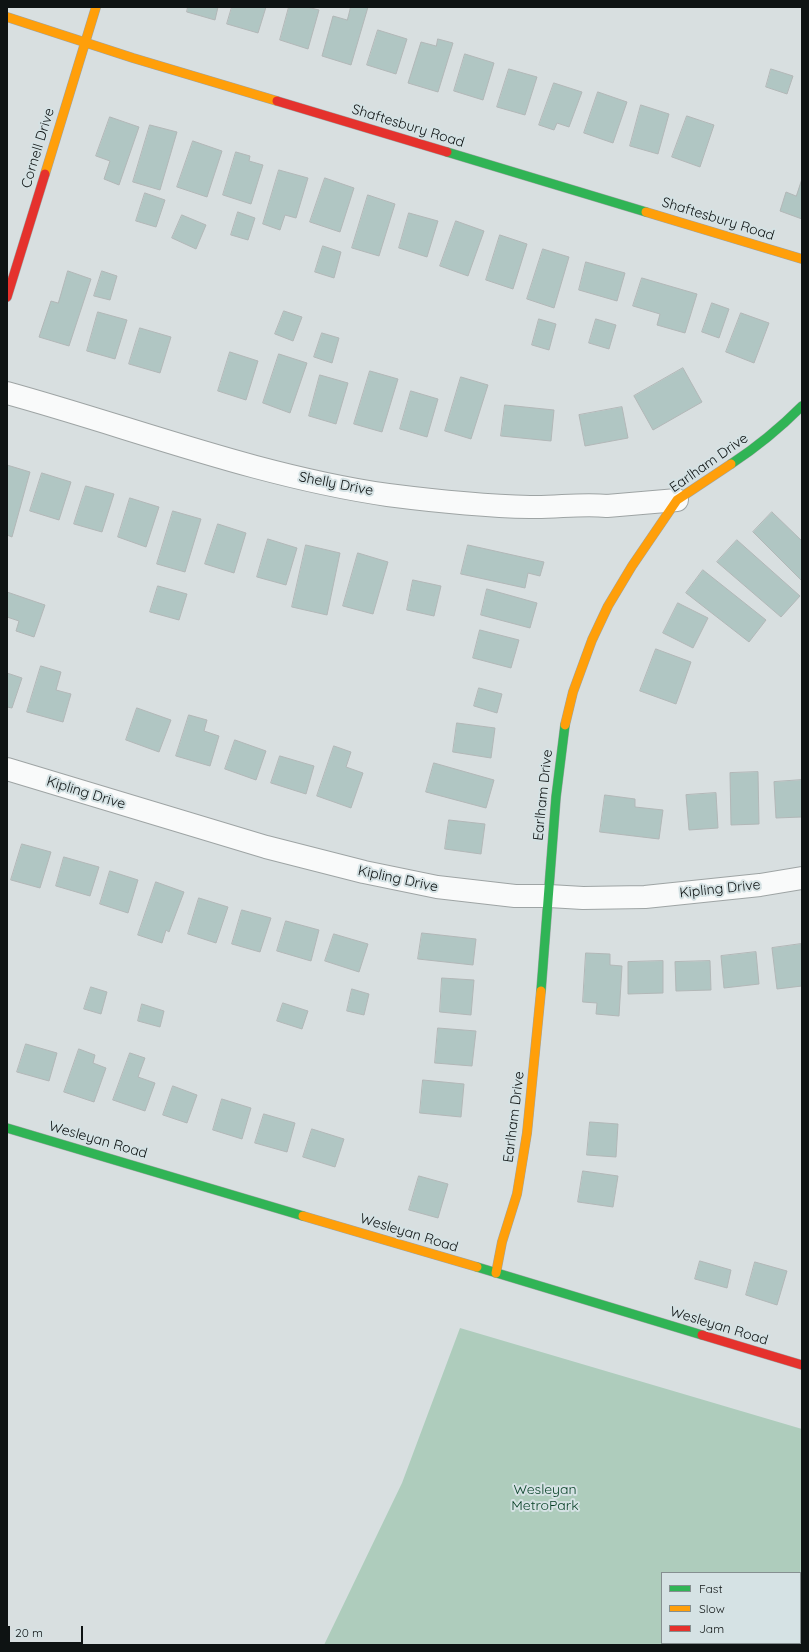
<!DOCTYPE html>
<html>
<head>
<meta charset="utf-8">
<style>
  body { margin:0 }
  #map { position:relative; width:809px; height:1652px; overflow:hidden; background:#d8dfe0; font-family:Quicksand,sans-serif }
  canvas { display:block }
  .frame { position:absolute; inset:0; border:8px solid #0e1313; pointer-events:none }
  .legend { position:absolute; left:661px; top:1572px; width:140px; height:72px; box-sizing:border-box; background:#d5e2e4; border:1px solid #858f90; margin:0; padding:5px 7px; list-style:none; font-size:12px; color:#0e1313 }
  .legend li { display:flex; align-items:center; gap:8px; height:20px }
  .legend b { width:20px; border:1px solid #858f90 }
  .scale { position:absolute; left:8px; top:1626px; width:75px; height:18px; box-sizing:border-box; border:2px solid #0e1313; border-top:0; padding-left:5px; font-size:12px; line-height:14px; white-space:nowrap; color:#0e1313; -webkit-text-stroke:3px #d5e2e4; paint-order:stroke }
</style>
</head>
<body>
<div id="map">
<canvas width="809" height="1652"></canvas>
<div class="frame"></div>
<ul class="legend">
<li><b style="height:5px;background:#30b455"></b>Fast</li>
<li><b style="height:5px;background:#ff9f0a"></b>Slow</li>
<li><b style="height:5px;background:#e5322d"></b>Jam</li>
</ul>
<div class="scale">20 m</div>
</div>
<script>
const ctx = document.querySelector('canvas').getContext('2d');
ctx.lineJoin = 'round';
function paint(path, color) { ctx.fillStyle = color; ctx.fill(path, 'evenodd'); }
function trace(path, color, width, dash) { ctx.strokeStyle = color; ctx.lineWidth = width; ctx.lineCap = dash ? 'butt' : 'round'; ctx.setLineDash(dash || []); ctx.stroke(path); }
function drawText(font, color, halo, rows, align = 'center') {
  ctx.font = font + ' Quicksand,sans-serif'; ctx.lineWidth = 4; ctx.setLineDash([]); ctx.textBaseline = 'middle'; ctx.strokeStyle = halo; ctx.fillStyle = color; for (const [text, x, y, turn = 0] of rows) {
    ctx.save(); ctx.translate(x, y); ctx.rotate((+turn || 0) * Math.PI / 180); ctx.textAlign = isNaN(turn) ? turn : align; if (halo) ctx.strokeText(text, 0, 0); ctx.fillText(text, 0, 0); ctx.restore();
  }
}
const green = new Path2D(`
  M460,1328L802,1429V1645H324L402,1483ZM662,1573H800V1643H662Z`);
const building = new Path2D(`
  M188,7H218L215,20L187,12Z
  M232,7H266L258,33L227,24Z
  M289,7H307L319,10L308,49L280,40Z
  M351,7H368L351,65L322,56L333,16L347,20Z
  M378,30L407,39L396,74L367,65Z
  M438,39L453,43L438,92L408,83L421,42L436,46Z
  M465,54L494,63L483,100L454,91Z
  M509,69L537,77L525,115L497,107Z
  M771,69L793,76L787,94L766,87Z
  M554,83L582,92L569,127L557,123L554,130L539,125Z
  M598,92L627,102L613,143L584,133Z
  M641,105L669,114L658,154L630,146Z
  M687,116L714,125L700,167L672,157Z
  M110,117L139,127L119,185L104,179L110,161L96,156Z
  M150,125L177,132L160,190L133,182Z
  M193,141L222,151L207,197L177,187Z
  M236,152L250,156L249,161L263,165L251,204L223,195Z
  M279,170L308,178L296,218L285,215L280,230L263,224Z
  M325,178L354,188L340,232L310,222Z
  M802,179V219L780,211L786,192L796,196Z
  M145,193L165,200L156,227L136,221Z
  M368,195L395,204L379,256L352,248Z
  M238,212L255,218L248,240L231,235Z
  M409,213L438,221L427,257L399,248Z
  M182,215L206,225L196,249L172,238Z
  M456,221L484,231L468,276L440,266Z
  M500,235L527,244L513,289L486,280Z
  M323,246L341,252L334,278L315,272Z
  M543,249L569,257L554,308L527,299Z
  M586,262L625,273L617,301L579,290Z
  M68,271L91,279L69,346L39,337L51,301L58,303Z
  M102,271L117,276L110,300L94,296Z
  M642,278L697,294L685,333L657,325L660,314L633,306Z
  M712,303L729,309L719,338L702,332Z
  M284,311L302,317L293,341L275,334Z
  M98,312L127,320L115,359L87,351Z
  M741,313L769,323L754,363L726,352Z
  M539,319L556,324L549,350L532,345Z
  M596,319L616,325L609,349L589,343Z
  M140,328L171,337L160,373L129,364Z
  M322,333L339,338L332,363L314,357Z
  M230,352L258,361L246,400L218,391Z
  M279,354L307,363L290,413L263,403Z
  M683,368L702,402L653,430L634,396Z
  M370,371L398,379L382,432L354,424Z
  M320,375L348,383L336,424L309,416Z
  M461,377L488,385L471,439L445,431Z
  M411,391L438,399L427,437L400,429Z
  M505,405L554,410L551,441L501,436Z
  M622,407L628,438L585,446L579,415Z
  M7,465L30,472L12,537L7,535Z
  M42,473L71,482L59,520L30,511Z
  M86,486L114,494L102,532L74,524Z
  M130,498L159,507L146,547L118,537Z
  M173,511L201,519L185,572L157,564Z
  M772,512L802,541V581L753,532Z
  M218,524L246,533L234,573L205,564Z
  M268,539L297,548L286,585L257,577Z
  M737,540L800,596L781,617L717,562Z
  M306,545L340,553L327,615L292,607Z
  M468,545L544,562L540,576L528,573L525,588L461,574Z
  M358,553L388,562L373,614L343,606Z
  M703,570L766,620L749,642L686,593Z
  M413,580L441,586L434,616L407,610Z
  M158,586L187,594L179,620L150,612Z
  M487,589L537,603L530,628L481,615Z
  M7,592L45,605L34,637L16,631L19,621L7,617Z
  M678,603L708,618L693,648L663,633Z
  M480,630L519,640L511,668L473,658Z
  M656,649L691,662L676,704L640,691Z
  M41,666L61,672L56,690L71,694L63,722L27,712Z
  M7,673L22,678L12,708L7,707Z
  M479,688L502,694L497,713L474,706Z
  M137,708L171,720L159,752L126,740Z
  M189,715L207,720L204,731L219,736L210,766L176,756Z
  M457,723L495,728L491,758L453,752Z
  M235,740L266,751L256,780L225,769Z
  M334,746L351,752L346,767L363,773L351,808L317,796Z
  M280,756L314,766L306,794L271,783Z
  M434,763L494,780L486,808L426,792Z
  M758,772L759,824L731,825L730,773Z
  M802,780V817L776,818L774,782Z
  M716,793L718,828L689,830L686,795Z
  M605,795L635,799V807L663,810L659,839L600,832Z
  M449,820L485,824L481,854L445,849Z
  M22,844L51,852L40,888L11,880Z
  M64,857L99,867L90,896L56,886Z
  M110,871L138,880L128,913L100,904Z
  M156,882L184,892L169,932L166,930L162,943L138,935Z
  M199,898L228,907L216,943L188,934Z
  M242,910L271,918L260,952L232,944Z
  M286,921L319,930L311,961L277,951Z
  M422,933L476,939L473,965L418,959Z
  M334,934L368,944L359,972L325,961Z
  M801,944L802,986L777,989L772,948Z
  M756,952L759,984L724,988L721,956Z
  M586,953L610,954V965L622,966L619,1016L596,1014L597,1003L583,1002Z
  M663,961V993L628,994V962Z
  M710,961L711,990L676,991L675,962Z
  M442,978L474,980L471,1015L440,1012Z
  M91,987L107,992L101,1014L84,1009Z
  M352,989L369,994L364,1015L347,1011Z
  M283,1003L308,1011L302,1029L277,1021Z
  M142,1004L164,1011L160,1027L138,1021Z
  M438,1028L476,1031L472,1066L435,1063Z
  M26,1044L57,1053L49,1081L17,1072Z
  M79,1049L95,1055L93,1063L106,1068L94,1102L64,1092Z
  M130,1053L145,1058L138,1077L155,1083L145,1111L113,1100Z
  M423,1080L464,1084L461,1117L420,1113Z
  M173,1086L197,1095L187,1123L163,1115Z
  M222,1099L251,1108L242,1139L213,1130Z
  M264,1114L295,1123L287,1152L255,1143Z
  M590,1122L618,1124L616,1157L587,1155Z
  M312,1129L344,1139L335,1167L303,1157Z
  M583,1171L618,1176L613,1207L578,1202Z
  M419,1176L448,1184L438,1218L409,1210Z
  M700,1261L731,1270L727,1288L695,1279Z
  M755,1262L787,1271L777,1305L746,1295Z`);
const street = new Path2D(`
  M7,393C134,428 257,476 388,495C435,501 482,506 530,507C555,508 581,503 607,506L677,500
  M7,769L266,847L364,872L437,887L515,896H549L583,898L645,897L760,885L802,878`);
const fast = new Path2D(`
  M447,152L646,212
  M731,464C757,447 780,428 802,406
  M541,991L556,797L565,725
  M7,1128L303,1216
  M477,1267L702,1335`);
const slow = new Path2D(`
  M7,17L133,58L277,101
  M45,174L96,7
  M646,212L802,259
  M565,725L573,692L592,640L608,606L632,566L677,500L731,464
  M303,1216L477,1267
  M496,1273L502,1242L517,1194L527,1133L541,991`);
const jam = new Path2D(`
  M277,101L447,152
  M7,297L45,174
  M702,1335L802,1365`);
const streetNames = [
  ["Shaftesbury Road",408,126,17],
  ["Cornell Drive",38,148,-73],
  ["Shaftesbury Road",718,219,17],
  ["Earlham Drive",709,463,-35],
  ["Shelly Drive",336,484,11],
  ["Kipling Drive",86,793,17],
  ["Earlham Drive",543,795,-84],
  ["Kipling Drive",398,879,12],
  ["Kipling Drive",720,889,-6],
  ["Earlham Drive",514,1117,-83],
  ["Wesleyan Road",98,1140,16],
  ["Wesleyan Road",409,1233,17],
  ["Wesleyan Road",719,1326,17]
];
const parkNames = [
  ["Wesleyan",545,1490],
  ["MetroPark",545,1506]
];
paint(green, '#aeccbc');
paint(building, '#b0c6c3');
trace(building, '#b2b7b7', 1);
trace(street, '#9ea4a4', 24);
trace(fast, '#9ea4a4', 10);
trace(slow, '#9ea4a4', 10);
trace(jam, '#9ea4a4', 10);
trace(street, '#f9fafa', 22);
trace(fast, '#30b455', 9);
trace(slow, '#ff9f0a', 9);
trace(jam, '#e5322d', 9);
drawText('14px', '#0e1313', '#d5e2e4', streetNames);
drawText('14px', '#043e23', '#d5e2e4', parkNames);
</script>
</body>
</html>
